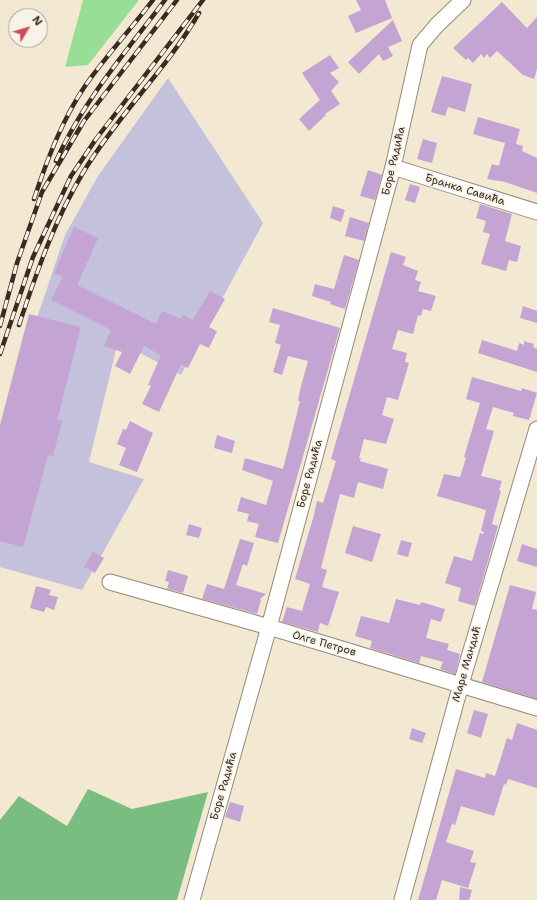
<!DOCTYPE html>
<html>
<head>
<meta charset="utf-8">
<style>
  body { margin:0 }
  #map { position:relative; width:537px; height:900px; overflow:hidden; background:#f3e8d1; font-family:"Shantell Sans",sans-serif }
  canvas { display:block }
  .north { position:absolute; left:8px; top:8px; width:40px; height:40px; box-sizing:border-box; background:#f7f3e8; border:1px solid #aca397; border-radius:50%; rotate:52deg; font-size:11px; font-weight:700; line-height:16px; text-align:center; color:#3b2a1e }
  .north::after { content:''; display:block; margin:auto; width:14px; height:18px; background:#d1495b; clip-path:polygon(50% 0,100% 100%,50% 72%,0 100%) }
</style>
</head>
<body>
<div id="map">
<canvas width="537" height="900"></canvas>
<div class="north">N</div>
</div>
<script>
const ctx = document.querySelector('canvas').getContext('2d');
ctx.lineJoin = 'round';
function paint(path, color) { ctx.fillStyle = color; ctx.fill(path, 'evenodd'); }
function trace(path, color, width, dash) { ctx.strokeStyle = color; ctx.lineWidth = width; ctx.lineCap = dash ? 'butt' : 'round'; ctx.setLineDash(dash || []); ctx.stroke(path); }
function drawText(font, color, halo, rows, align = 'center') {
  ctx.font = font + ' "Shantell Sans",sans-serif'; ctx.lineWidth = 3; ctx.setLineDash([]); ctx.textBaseline = 'middle'; ctx.strokeStyle = halo; ctx.fillStyle = color; for (const [text, x, y, turn = 0] of rows) {
    ctx.save(); ctx.translate(x, y); ctx.rotate((+turn || 0) * Math.PI / 180); ctx.textAlign = isNaN(turn) ? turn : align; if (halo) ctx.strokeText(text, 0, 0); ctx.fillText(text, 0, 0); ctx.restore();
  }
}
const industrial = new Path2D(`
  M168,78L263,223L181,375L118,341L89,462L144,479L82,590L0,567V427L65,235L98,176Z`);
const green = new Path2D(`
  M83,0H139L88,65L65,67Z`);
const forest = new Path2D(`
  M88,789L132,809L208,792L177,900H0V820L19,796L67,826Z`);
const building = new Path2D(`
  M356,0H385L392,18L356,33L348,16L361,10Z
  M502,2L527,28L537,17V69L534,79L523,75L497,51L490,58L487,54L484,58L481,54L473,63L468,58L466,60L453,48Z
  M393,20L402,41L388,47L393,56L383,61L379,54L359,74L348,62Z
  M330,55L339,68L330,73L339,82L331,91L340,104L325,114L326,115L309,131L299,119L320,100L302,73Z
  M442,76L472,84L465,112L448,107L445,116L431,112Z
  M478,117L520,129L516,144L523,146L522,151L537,158V193L505,182L487,179L492,164L499,166L505,143L473,134Z
  M423,139L437,143L432,163L417,159Z
  M368,170L382,175L375,200L360,196Z
  M410,184L420,187L415,203L405,200Z
  M480,204L512,214L505,241L521,246L517,262L509,260L506,271L481,264L490,234L483,232L486,221L476,218Z
  M333,206L345,210L341,222L330,218Z
  M350,217L369,223L364,241L345,236Z
  M74,227L98,238L77,285L156,324L162,311L181,319L183,315L193,320L210,291L225,299L209,327L217,331L209,348L200,344L188,368L181,364L159,412L142,404L151,386L148,385L161,355L144,346L130,374L115,366L122,352L104,346L111,330L51,300L63,277L54,273Z
  M391,252L406,257L403,265L418,271L415,280L421,282L418,291L436,296L431,311L423,309L421,316L418,315L413,334L398,330L392,349L407,353L405,362L409,363L398,400L387,397L382,415L394,419L386,444L364,439L359,458H361L360,461L388,469L383,489L358,482L354,498L340,494L321,568L327,570L322,587L339,592L328,626L320,623L318,632L282,622L287,607L302,611L310,584L295,579L314,515L317,501L323,503L336,461L331,459Z
  M344,255L359,260L345,309L330,304L331,302L312,296L315,284L334,289Z
  M523,306L537,311V323L520,318Z
  M273,308L340,328L278,543L255,537L259,524L247,521L249,514L237,511L241,497L266,505L273,481L242,470L245,458L283,469L300,401H298L300,390L308,361L288,356L282,375L273,372L281,345L275,343L280,325L269,322Z
  M29,314L81,327L57,420L62,421L53,456L48,455L23,547L0,541V425Z
  M482,340L517,351L519,343L524,345V341L534,344L533,347L537,349V372L478,353Z
  M472,377L521,391L522,388L537,393L529,420L513,416L514,413L493,407L486,429L494,431L481,476L502,481L499,490L501,491L492,524L498,526L475,606L458,601L461,588L445,583L454,556L472,561L480,533L483,534L484,532L481,531L486,510L437,496L444,474L460,477L466,458L464,457L480,403L466,399Z
  M130,421L153,433L137,472L119,465L126,448L117,444L123,429L126,430Z
  M217,435L235,441L232,453L214,448Z
  M189,524L202,528L199,538L186,535Z
  M353,526L381,534L372,562L345,553Z
  M240,539L254,543L247,566L243,564L236,585L266,594L260,599L261,600L257,614L202,599L207,584L224,589Z
  M401,540L412,543L408,557L397,554Z
  M522,544L537,549V567L517,561Z
  M93,552L104,558L95,573L84,567Z
  M168,570L188,576L183,593L167,589L169,582L165,581Z
  M510,585L536,592L532,609L537,610V699L482,682Z
  M36,586L51,590L49,595L58,597L54,610L46,607L44,612L30,608Z
  M396,599L420,605L421,602L445,609L441,622L431,619L426,638L449,644L447,650L460,654L455,674L440,669L443,662L421,656L419,663L370,648L372,641L355,636L361,616L389,623Z
  M474,710L488,714L481,738L467,733Z
  M517,723L537,730V788L508,779L506,785L504,784L494,816L461,806L455,825L452,824L446,842L474,851L470,862L476,863L468,888L442,880L436,900H418L456,769L485,778L486,773L495,776L507,738L512,740Z
  M412,728L426,733L422,743L409,739Z
  M230,802L244,806L240,822L225,817Z
  M460,887L472,890L469,900H459Z`);
const minor = new Path2D(`
  M393,167L537,212
  M110,582L269,627L537,708
  M192,900L269,627L393,167L420,45L437,25L463,0
  M402,900L461,684L537,429`);
const rail = new Path2D(`
  M56,161C83,101 126,52 165,0
  M34,199C47,160 62,120 85,86C106,56 131,29 153,0
  M19,325C37,271 55,219 84,171C118,115 166,70 199,13
  M0,326L17,263L42,192L84,121L177,0
  M0,354L33,257L71,176L96,139L203,0`);
const streetNames = [
  ["Боре Радића",394,161,-77],
  ["Бранка Савића",465,190,17],
  ["Боре Радића",310,474,-75],
  ["Олге Петров",324,644,16],
  ["Маре Мандић",467,664,-74],
  ["Боре Радића",224,786,-74]
];
paint(industrial, '#c3c1db');
paint(green, '#99de97');
paint(forest, '#7abd80');
paint(building, '#c3a4d3');
trace(minor, '#978978', 17);
trace(minor, '#fff', 15);
trace(rail, '#3b2a1e', 4.5);
trace(rail, '#f7f3e8', 3, [9]);
drawText('11px', '#3b2a1e', '#f7f3e8', streetNames);
</script>
</body>
</html>
